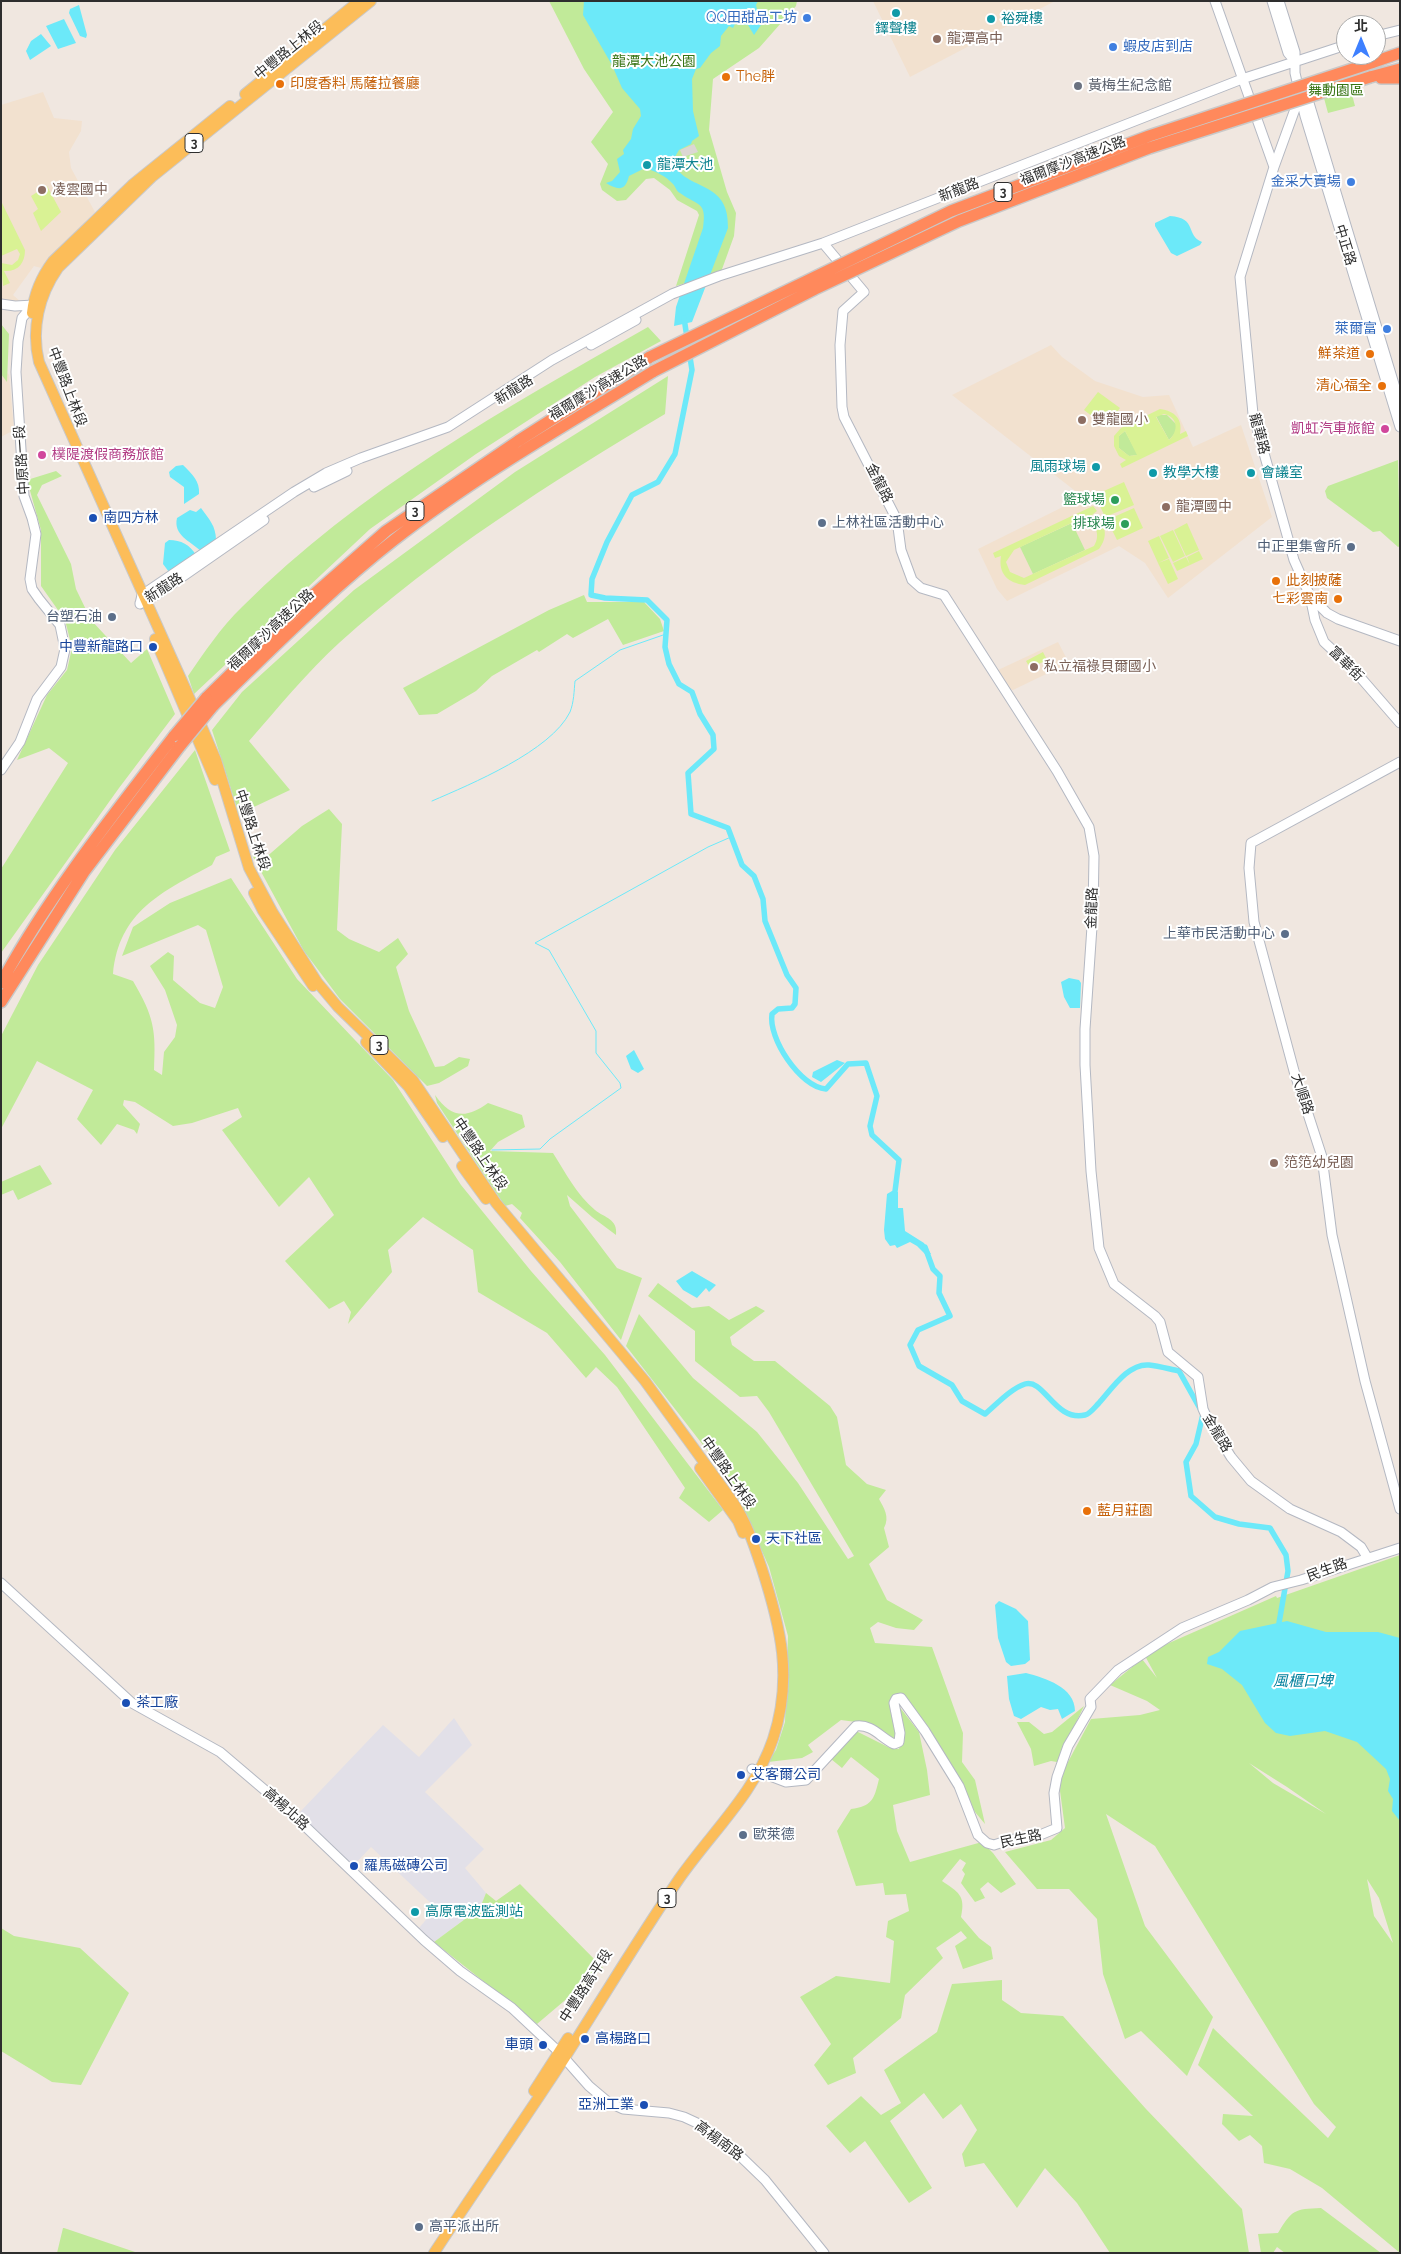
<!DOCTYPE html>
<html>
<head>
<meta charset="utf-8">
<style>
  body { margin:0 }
  #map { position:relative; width:1401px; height:2254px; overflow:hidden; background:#f0e7e0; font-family:Raleway,"Noto Sans TC",sans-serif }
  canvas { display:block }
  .frame { position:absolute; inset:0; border:2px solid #2e2e2e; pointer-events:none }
  .north { position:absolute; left:1336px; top:15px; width:50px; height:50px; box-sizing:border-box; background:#fff; border:1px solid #ababab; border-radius:50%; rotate:0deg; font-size:14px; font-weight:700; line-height:20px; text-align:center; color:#2e2e2e }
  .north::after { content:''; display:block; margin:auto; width:18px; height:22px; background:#3e80ff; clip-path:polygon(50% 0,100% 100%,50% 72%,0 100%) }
</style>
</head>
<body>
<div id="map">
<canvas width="1401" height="2254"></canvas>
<div class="frame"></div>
<div class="north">北</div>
</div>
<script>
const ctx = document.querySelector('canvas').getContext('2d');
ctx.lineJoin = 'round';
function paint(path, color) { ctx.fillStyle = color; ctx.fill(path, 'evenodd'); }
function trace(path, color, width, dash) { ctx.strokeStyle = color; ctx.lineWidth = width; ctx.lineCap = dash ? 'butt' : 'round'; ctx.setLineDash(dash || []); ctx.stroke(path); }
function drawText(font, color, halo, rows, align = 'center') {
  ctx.font = font + ' Raleway,"Noto Sans TC",sans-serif'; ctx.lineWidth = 4; ctx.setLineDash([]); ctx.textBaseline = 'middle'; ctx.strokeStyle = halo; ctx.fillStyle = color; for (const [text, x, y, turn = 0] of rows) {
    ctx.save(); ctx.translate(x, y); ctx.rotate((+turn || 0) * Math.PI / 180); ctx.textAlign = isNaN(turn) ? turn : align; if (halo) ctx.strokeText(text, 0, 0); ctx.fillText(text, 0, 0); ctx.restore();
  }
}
const industrial = new Path2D(`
  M454,1718L472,1745L425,1792L484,1849L465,1868L486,1893L480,1908L434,1942L419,1928L436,1908L371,1847L353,1866L299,1813L383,1725L419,1757Z`);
const education = new Path2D(`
  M873,1H1055L910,77Z
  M43,92L54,118L82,121L81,131L69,152L71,168L95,212L41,268L34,266L13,295L21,302H6L1,299V105Z
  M1051,345L1062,357L1095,381L1143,397L1169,395L1193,447L1241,425L1272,517L1168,598L1145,563L1119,546L1007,601L997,589L978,549L1083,497L952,395Z
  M1,366L9,375L14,430L1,437Z
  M1058,642L1069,663L1013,690L1009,689L998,670Z`);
const green = new Path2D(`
  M549,1H797L796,6L759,48L713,79L709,130L727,192L736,213L734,236L721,272L676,286L699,215L697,211L677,200L670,190L654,178L646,179L626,200L617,201L602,190L600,184L608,164L591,142L613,112L584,69Z
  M1345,68L1355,106L1328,113L1318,76Z
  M1,324L9,334L7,382L1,374Z
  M648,327L661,341L595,377L476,454L370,529L194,694L188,676C204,653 221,627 242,607C359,490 505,408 648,327Z
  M668,376L665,414C551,482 438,554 339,643C308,671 277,709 249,741L290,790L239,814L212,730L242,692L354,590L515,472Z
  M1160,415H1167L1176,424V432L1169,440L1156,416Z
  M1125,431L1138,455L1129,456L1119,448V436Z
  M1398,460L1400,546L1398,547L1380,531L1373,532L1327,498L1325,491L1328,486Z
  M56,471L62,476L42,485L37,495L71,564L76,589L91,620L131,663L147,649L175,714L119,788L1,953V869L68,763L49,748L17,760L47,695L67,670L72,648L65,620L41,586V530L27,480Z
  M1072,523L1085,550L1033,574L1020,547Z
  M584,595L587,602H644L660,619L664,631L623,645L608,619L573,638L567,634L539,652L537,650L492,676L476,691L437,714L419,715L403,688L549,610Z
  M195,750L230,851L216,857L212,865C162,892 119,911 113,974L133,981C154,1017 156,1029 154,1070L162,1075L164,1052L175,1037L177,1025L165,990L150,966L168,952L174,956L173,980L200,1003L215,1008L223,987L206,930L198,925L122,956L133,927L170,903L231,878L297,979L393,1080L461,1185L531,1271L605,1355L723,1510L709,1522L679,1498L685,1488L617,1387L596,1367L586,1378L547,1333L478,1292L473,1250L423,1217L388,1250L392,1272L348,1324L351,1312L344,1301L329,1309L285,1261L334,1215L309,1177L279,1207L222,1130L242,1117L238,1108L192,1123L173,1126L135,1102L124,1100L123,1105L140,1124L137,1134L134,1130L117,1124L101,1145L77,1119L93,1090L37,1061L1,1129V1036L38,965L115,850Z
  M329,809L342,824L337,930L349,939L379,952L398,938L408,954L396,967L409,1011L435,1067L444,1066L459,1057L470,1059L468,1066L439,1083L427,1086L340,999L304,951L252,855L264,859L302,826Z
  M435,1095C451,1118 466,1119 488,1103L522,1115L525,1127L498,1142L490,1151L553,1153C565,1172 577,1195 595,1210C605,1218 618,1219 616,1235L592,1217L567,1195L570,1206L617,1268L642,1278L621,1340L560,1262L520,1218L522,1213L512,1204L505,1206L437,1103Z
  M40,1165L52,1184L18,1200L13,1190L1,1195V1182Z
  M658,1283L692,1308L709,1306L729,1320L756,1306L765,1311L730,1337L732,1345L754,1361H775L830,1406L837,1417L846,1465L867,1484L886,1490L879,1499C884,1508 890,1517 884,1528L889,1547L869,1564L887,1600L923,1620L914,1630L896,1628L878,1622L870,1628L875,1643L932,1647L963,1733L962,1762L975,1780L985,1824L975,1812L937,1746L906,1702L890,1703L896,1737L888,1740L856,1722L841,1720L808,1745L813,1752L802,1758L768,1762L776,1750L785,1722L788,1636L769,1567L731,1481L626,1346L639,1314L693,1378L757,1432L798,1483L848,1559L854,1556L769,1412L757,1396L740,1397L695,1361V1331L648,1296Z
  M1400,1555V2253L1322,2188L1290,2169L1264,2163L1262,2146L1250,2135L1239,2141L1222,2124L1223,2114L1253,2116L1198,2065L1213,2028L1328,2138L1336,2127L1314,2104L1155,1846L1106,1814L1145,1926L1213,2017L1187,2076L1141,2031L1125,2039L1103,1974L1097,1919L1069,1889H1037L1005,1852L1051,1840L1065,1828L1060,1791L1061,1775L1091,1719L1140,1715L1160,1710L1147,1701L1110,1685L1142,1659L1157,1678L1144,1654L1276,1596L1277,1598ZM1249,1763L1287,1787L1326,1814L1273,1783ZM1367,1879L1379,1898L1393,1943L1374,1916Z
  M898,1705L919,1732L927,1770L930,1795L893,1805L897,1831L910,1862L982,1842L993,1853L1016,1884L1001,1893L988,1882L980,1889L985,1898L975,1902L961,1883L965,1874L962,1870L966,1863L960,1859L942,1881C958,1892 966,1895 961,1917L979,1938L991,1947L993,1959L963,1969L955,1946L967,1938L961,1931L936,1948L943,1958L905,1995L901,2018L853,2058L856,2073L828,2085L814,2065L831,2044L800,1997L836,1976L890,1983L894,1941L886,1937L888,1921L909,1911L906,1894L885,1895L883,1883L856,1886L837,1831L851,1809C872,1806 874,1800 879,1779L851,1757L842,1768L831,1759L856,1731L890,1748L899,1749L901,1739Z
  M1084,1706L1057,1762L1051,1761L1034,1766L1031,1749L1017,1722H1029L1044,1734L1052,1732Z
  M520,1884L603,1968L537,2024L434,1942L480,1908L486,1893L496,1901Z
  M1,1928L14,1936L80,1948L129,1993L81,2085L52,2082L1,2051Z
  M1002,1980V2000L1021,2013L1063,2016L1146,2109L1242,2209L1249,2253H1110L1077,2203L1045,2168L1017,2208L984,2163L965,2167L962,2154L977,2130L961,2104L943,2119L924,2093L890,2121L932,2188L909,2203L865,2141L850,2153L826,2126L861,2096L881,2115L901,2103L884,2070L937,2032L952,1984Z
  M1321,2208L1381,2253H1285L1277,2247L1273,2253H1261L1258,2234L1278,2233C1292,2210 1294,2209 1321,2208Z
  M63,2228H64L138,2253H57Z`);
const pitch = new Path2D(`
  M47,186L61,212L41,231L33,213L38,209L31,196Z
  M1,201L25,250C25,263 18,272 4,271L10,283L3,286L1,263L12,265L18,260L20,254L17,249L1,256Z
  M1098,392L1120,408L1106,427L1084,410Z
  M1160,409C1175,411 1183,419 1180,434L1186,431L1188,436L1122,468L1120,464L1126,460L1119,456L1114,446V436L1121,428ZM1164,414C1178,417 1179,431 1169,440L1156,417ZM1125,431L1137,455L1129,456L1119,448V436Z
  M1124,482L1134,505L1105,517L1095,495Z
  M1093,506L1097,511L1092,515C1106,522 1109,536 1099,549L1025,585C1008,583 998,574 1001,556L995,558L993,553ZM1080,519C1094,521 1102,533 1094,546L1024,578L1010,572L1006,562L1014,550Z
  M1134,508L1143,528L1117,540L1107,520Z
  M1187,523L1199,550L1186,556L1174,530Z
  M1173,530L1185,556L1173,562L1160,536Z
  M1159,536L1169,558L1158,563L1148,541Z
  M1199,551L1203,559L1190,565L1187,557Z
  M1186,557L1190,565L1177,571L1173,563Z
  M1169,559L1178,579L1168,584L1158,563Z
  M1043,652L1047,660L1030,668L1026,661Z`);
const plaza = new Path2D(`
  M694,144L698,152L683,157L680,150Z`);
const water = new Path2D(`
  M584,1H758L756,5L761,25L754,35L748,25L735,24L733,28L729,26L721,36L720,46L711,53L700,68L696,69L692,79L693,111L699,136L692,141L691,144L679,150L673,160C681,192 730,177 728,228L692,322L674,326L676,307L703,228C707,201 698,206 680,193C676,191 676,187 673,184C666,176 655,171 645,168L629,176C625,192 618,190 606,183L612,181L620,172L617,159L624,154L623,150L631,139L633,129L641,116L640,109L622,88L612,65L583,15Z
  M79,5L87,35L86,38L80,36L69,13L70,9Z
  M64,19L76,43L58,49L46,26Z
  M41,34L51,46L30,60L26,51L31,41Z
  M1170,216C1198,218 1185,235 1202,242L1200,245L1177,256L1171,253L1155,226V223Z
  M183,465C192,474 200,481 199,494L184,504V487L170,477L169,472L176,466Z
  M201,508C209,519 216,526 216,540L201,551C190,541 173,535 177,518L190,510L196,512Z
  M169,540C181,540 190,545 196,555L169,572L163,564L165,543Z
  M1069,978L1079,980L1081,983L1080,1008H1070L1064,997L1061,982Z
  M634,1050L644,1069L638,1073L631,1069L626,1056Z
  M837,1060L845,1063L821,1082L812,1077L813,1072Z
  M892,1191L898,1192V1208H903L905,1231L924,1243L931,1254L926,1255L917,1246L910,1242L897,1248L895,1245L890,1246L885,1239L884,1230L887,1194Z
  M692,1271L716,1285L709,1292L706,1288L697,1298L683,1290L676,1281Z
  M999,1601L1016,1609L1028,1621L1030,1660L1025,1664L1011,1666L1006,1662L998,1638L995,1605Z
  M1287,1621L1326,1632H1378L1400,1638V1821L1392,1811L1393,1799L1388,1791L1390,1779L1386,1769L1357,1742L1325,1731L1290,1736L1276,1733L1265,1723L1242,1685L1222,1669L1207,1664L1208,1657L1219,1652L1240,1631Z
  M1026,1673C1045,1678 1075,1687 1075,1711L1062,1719L1058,1709L1050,1710L1041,1707L1021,1719L1014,1716L1009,1699L1007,1676Z`);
const stream = new Path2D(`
  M432,801C471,784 551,751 570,712C574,702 574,691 575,681L620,650L666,634
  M492,1150L540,1149L550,1139L621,1088L620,1083L596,1053V1031L549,950L535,943L708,847L731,837`);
const canal = new Path2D(`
  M684,318L692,370L675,454L658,482L632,495L607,542L592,579L591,595L605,598L647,600L667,620L665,647L669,664L679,684L692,692L700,714L713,735L714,749L688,773L691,814L728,828L742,865L754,876L763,899L765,921L787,975L796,988L795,1004L792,1008L778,1009L772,1014C768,1038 800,1087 826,1089L848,1064L866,1063L877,1096L870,1126L872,1135L899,1160L894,1199
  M925,1247L933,1269L940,1276L939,1293L950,1316L918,1330L910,1345L919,1366L952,1385L962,1401L985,1414C996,1405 1010,1389 1025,1384C1044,1378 1055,1422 1085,1415C1090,1414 1095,1407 1099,1403C1111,1390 1128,1363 1149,1365C1159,1366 1169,1369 1179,1371L1203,1414L1196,1444L1186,1462L1191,1496L1215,1517L1239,1524L1270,1528L1286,1555L1288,1571L1279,1623L1283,1629`);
const secondary = new Path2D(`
  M1215,1L1274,167
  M1272,1L1288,53L1295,61V73L1305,116L1400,427
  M1279,1L1295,52V62
  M1376,36L1400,30
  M1306,93L1400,404
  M1299,98L1274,167L1240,277L1253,414L1294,560L1310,596L1327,613L1338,619L1400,641
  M823,243L864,292L843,311L840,345L842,407L844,417L897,520L901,550L912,580L921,588L944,595L1057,771L1089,827L1094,856L1093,912L1085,1029V1065L1091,1171L1099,1248L1114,1284L1155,1316L1160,1322L1168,1352L1198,1377L1203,1409L1207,1418L1231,1457L1251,1481L1290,1509L1341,1532L1361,1547L1367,1557
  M1,304L15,306L34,305
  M591,345L636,320
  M314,487L347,471
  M1310,596L1315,620L1324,642L1354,670L1400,723
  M140,603L146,602L264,520
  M140,604L142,595L294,492L326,473L361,458L448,427L552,360L672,294L719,276L823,243L1242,79L1346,45
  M1400,762L1251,843L1249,868L1254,922L1294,1071L1322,1157L1332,1235L1365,1381L1400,1509
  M1,770L20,742L37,699L61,667L65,649L60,625L39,599L32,589L30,579L36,534L32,518L24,496L16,372L18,341L22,318L33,305
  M1,1583L132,1703L220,1752L287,1809L424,1940L460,1971L512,2008L559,2052L589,2086L608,2102L623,2109L669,2113L684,2117L697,2123L736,2152L765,2180L824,2253
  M752,1769L786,1782L806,1780L856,1726C872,1724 880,1737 894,1744L899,1742L900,1733L894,1703L896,1699L901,1698L925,1731L959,1786L978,1835L987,1843L994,1845L1009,1840L1040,1835L1057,1828L1054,1793L1057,1777L1068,1746L1091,1707L1090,1699L1118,1670L1182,1628L1248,1600L1273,1587L1301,1580L1400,1548`);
const primary = new Path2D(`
  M371,1L153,176L58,268C39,295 31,329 39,362L186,690L216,760L249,868L273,913L317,982L338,1007L413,1080L496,1203L645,1381L733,1502C747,1523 754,1545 762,1569C781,1628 793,1678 773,1739C755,1793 711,1833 679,1879C638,1939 601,2001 562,2062C520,2126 476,2189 434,2253
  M245,94L359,1
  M32,313C34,293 41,277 53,261L132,185L230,106
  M155,639L215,780
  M254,893L263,911L313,986
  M366,1042L408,1086L443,1137
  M462,1166L486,1199
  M700,1468L738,1521L743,1533
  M534,2091L568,2038`);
const highway = new Path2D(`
  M1371,63L1400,53
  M1370,77L1400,69
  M1381,78H1400
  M206,698L295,611L386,531L518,441L650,357
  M213,706C272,649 330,590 394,540C476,476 566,425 654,371
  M1,983C49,895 113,815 174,736
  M1,1002L84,872L180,746`);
const highwayBridge = new Path2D(`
  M650,357L951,211L1149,136L1371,63
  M654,371L815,289L959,221L1149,148L1370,77
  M174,736L206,698
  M180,746L213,706`);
const markers = [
  [896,13,5,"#0f9aa8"],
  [807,18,5,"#3f7fe0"],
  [991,19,5,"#0f9aa8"],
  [937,39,5,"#8d6e63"],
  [1113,47,5,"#3f7fe0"],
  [726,77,5,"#e8710a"],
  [280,84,5,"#e8710a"],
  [1078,86,5,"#6b7280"],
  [647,165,5,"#0f9aa8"],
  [1351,182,5,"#3f7fe0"],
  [42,190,5,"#8d6e63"],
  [1387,329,5,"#3f7fe0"],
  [1370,354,5,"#e8710a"],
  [1382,386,5,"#e8710a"],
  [1082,420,5,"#8d6e63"],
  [1385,429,5,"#d1479c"],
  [42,455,5,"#d1479c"],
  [1096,467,5,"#0f9aa8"],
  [1153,473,5,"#0f9aa8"],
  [1251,473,5,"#0f9aa8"],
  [1115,500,5,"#2e9e5b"],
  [1166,507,5,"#8d6e63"],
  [93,518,5,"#1a4fb4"],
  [822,523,5,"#5c6f8a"],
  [1125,524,5,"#2e9e5b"],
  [1351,547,5,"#5c6f8a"],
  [1276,581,5,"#e8710a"],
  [1338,599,5,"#e8710a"],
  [112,617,5,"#5c6f8a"],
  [153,647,5,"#1a4fb4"],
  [1034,667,5,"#8d6e63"],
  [1285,934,5,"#5c6f8a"],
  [1274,1163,5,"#8d6e63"],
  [1087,1511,5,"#e8710a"],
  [756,1539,5,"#1a4fb4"],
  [126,1703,5,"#1a4fb4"],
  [741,1775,5,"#1a4fb4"],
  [743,1835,5,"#5c6f8a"],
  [354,1866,5,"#1a4fb4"],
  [415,1912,5,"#0f9aa8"],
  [585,2039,5,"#1a4fb4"],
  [543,2045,5,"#1a4fb4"],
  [644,2105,5,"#1a4fb4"],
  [419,2227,5,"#5c6f8a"]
];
const shields = [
  [194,143,18],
  [1003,192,18],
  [415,511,18],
  [379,1045,18],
  [667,1898,18]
];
const shieldNames = [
  ["3",194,143],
  ["3",1003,192],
  ["3",415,511],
  ["3",379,1045],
  ["3",667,1898]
];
const shopNames = [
  ["QQ田甜品工坊",797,18],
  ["蝦皮店到店",1123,47,"left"],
  ["金采大賣場",1341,182],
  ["萊爾富",1377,329]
];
const cultureNames = [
  ["裕舜樓",1001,19],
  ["鐸聲樓",896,29,"center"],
  ["龍潭大池",657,165],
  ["風雨球場",1086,467,"right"],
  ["教學大樓",1163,473],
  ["會議室",1261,473],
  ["高原電波監測站",425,1912]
];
const educationNames = [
  ["龍潭高中",947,39],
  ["凌雲國中",52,190],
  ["雙龍國小",1092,420],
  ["龍潭國中",1176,507],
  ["私立福祿貝爾國小",1044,667],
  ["笵笵幼兒園",1284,1163]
];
const streetNames = [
  ["中豐路上林段",289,50,-39],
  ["福爾摩沙高速公路",1073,161,-21],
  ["新龍路",959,190,-21],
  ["中正路",1345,245,73],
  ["中豐路上林段",67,387,69],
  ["福爾摩沙高速公路",598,388,-31],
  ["新龍路",514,390,-32],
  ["龍華路",1259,434,75],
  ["中原路一段",22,460,-94],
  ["金龍路",879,483,63],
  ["新龍路",164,588,-33],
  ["福爾摩沙高速公路",271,630,-43],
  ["富華街",1346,664,45],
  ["中豐路上林段",252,830,72],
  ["金龍路",1092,908,-88],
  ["大順路",1302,1094,72],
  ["中豐路上林段",480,1154,56],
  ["金龍路",1217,1433,59],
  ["中豐路上林段",728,1473,55],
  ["民生路",1327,1570,-20],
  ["高楊北路",286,1809,42],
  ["民生路",1021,1839,-12],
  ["中豐路高平段",586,1986,-57],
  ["高楊南路",719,2141,37]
];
const parkNames = [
  ["龍潭大池公園",654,62],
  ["舞動園區",1336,91]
];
const foodNames = [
  ["The胖",736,77],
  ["印度香料 馬薩拉餐廳",290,84],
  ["鮮茶道",1360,354,"right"],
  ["清心福全",1372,386,"right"],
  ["此刻披薩",1286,581],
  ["七彩雲南",1328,599,"right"],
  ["藍月莊園",1097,1511]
];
const worshipNames = [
  ["黃梅生紀念館",1088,86]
];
const hotelNames = [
  ["凱虹汽車旅館",1375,429],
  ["樸隄渡假商務旅館",52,455,"left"]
];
const leisureNames = [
  ["籃球場",1105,500],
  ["排球場",1115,524]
];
const transitNames = [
  ["南四方林",103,518],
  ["中豐新龍路口",143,647,"right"],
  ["天下社區",766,1539],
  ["茶工廠",136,1703],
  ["艾客爾公司",751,1775],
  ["羅馬磁磚公司",364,1866],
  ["高楊路口",595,2039],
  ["車頭",533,2045,"right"],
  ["亞洲工業",634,2105,"right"]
];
const serviceNames = [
  ["上林社區活動中心",832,523],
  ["中正里集會所",1341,547,"right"],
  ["台塑石油",102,617,"right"],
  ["上華市民活動中心",1275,934,"right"],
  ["歐萊德",753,1835],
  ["高平派出所",429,2227]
];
const waterNames = [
  ["風櫃口埤",1303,1681]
];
paint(industrial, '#e2e0e8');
paint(education, '#f2e1cf');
paint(green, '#c1ea99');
paint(pitch, '#d9f294');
paint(plaza, '#dcd7d3');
paint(water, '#6ce9f9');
trace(stream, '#6ce9f9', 1);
trace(canal, '#6ce9f9', 5.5);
trace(secondary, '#b4b8c2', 11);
trace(primary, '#c9c9c9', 12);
trace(highway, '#c9c9c9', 14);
trace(secondary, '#fff', 9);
trace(primary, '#fcbd59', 10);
trace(highway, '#ff895c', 11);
trace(highwayBridge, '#c9c9c9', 14, []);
trace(highwayBridge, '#ff895c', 11);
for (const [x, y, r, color] of markers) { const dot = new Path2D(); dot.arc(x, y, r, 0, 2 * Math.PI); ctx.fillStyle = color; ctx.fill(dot); trace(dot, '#fff', 2); }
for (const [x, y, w] of shields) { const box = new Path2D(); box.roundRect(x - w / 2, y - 9.5, w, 19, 4); ctx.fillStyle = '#fff'; ctx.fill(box); trace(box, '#2e2e2e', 1); }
drawText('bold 12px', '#2e2e2e', null, shieldNames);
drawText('14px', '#366cbe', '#fff', shopNames, 'right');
drawText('14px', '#0d838f', '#fff', cultureNames, 'left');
drawText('14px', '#785e54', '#fff', educationNames, 'left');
drawText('14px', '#2e2e2e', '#fff', streetNames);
drawText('14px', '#387415', '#fff', parkNames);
drawText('14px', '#c56008', '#fff', foodNames, 'left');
drawText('14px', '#5b616d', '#fff', worshipNames, 'left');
drawText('14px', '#b23c85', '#fff', hotelNames, 'right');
drawText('14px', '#27864d', '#fff', leisureNames, 'right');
drawText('14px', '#164399', '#fff', transitNames, 'left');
drawText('14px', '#4e5e75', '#fff', serviceNames, 'left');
drawText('italic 15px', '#04819e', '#fff', waterNames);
</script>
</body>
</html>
